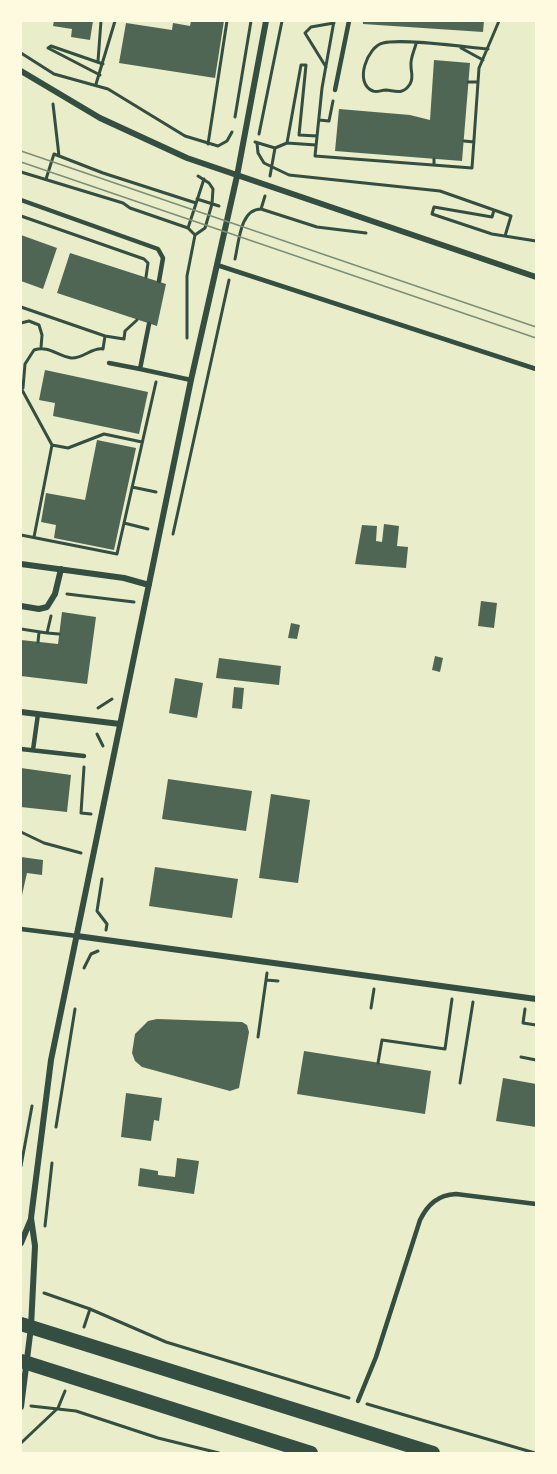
<!DOCTYPE html>
<html>
<head>
<meta charset="utf-8">
<style>
  body { margin:0 }
  #map { position:relative; width:557px; height:1474px; overflow:hidden; background:#e9edc9; font-family:"Alegreya Sans",sans-serif }
  canvas { display:block }
  .frame { position:absolute; inset:0; border:22px solid #fefae0; pointer-events:none }
</style>
</head>
<body>
<div id="map">
<canvas width="557" height="1474"></canvas>
<div class="frame"></div>
</div>
<script>
const ctx = document.querySelector('canvas').getContext('2d');
ctx.lineJoin = 'round';
function paint(path, color) { ctx.fillStyle = color; ctx.fill(path, 'evenodd'); }
function trace(path, color, width, dash) { ctx.strokeStyle = color; ctx.lineWidth = width; ctx.lineCap = dash ? 'butt' : 'round'; ctx.setLineDash(dash || []); ctx.stroke(path); }
const building = new Path2D(`
  M54,21H93L90,40L71,37L72,29L53,26Z
  M191,21H224L215,78L119,63L126,23L172,30L173,23L190,26Z
  M363,21H484L483,32L363,24Z
  M434,60L470,63L462,161L335,151L339,109L410,115L430,120Z
  M21,235L57,248L43,289L21,281Z
  M70,253L166,284L157,326L57,293Z
  M45,370L148,392L139,434L53,416L55,403L39,400Z
  M97,440L136,448L114,550L54,538L56,525L41,522L46,493L85,500Z
  M384,524L399,526L397,546L408,547L406,568L355,564L362,525L377,526L376,541L382,542Z
  M481,601L497,603L494,628L478,626Z
  M62,612L96,617L87,684L21,676V640L58,644Z
  M291,623L300,625L297,639L288,638Z
  M435,656L443,658L440,672L432,670Z
  M219,658L281,666L279,685L216,678Z
  M175,678L203,683L197,718L169,713Z
  M234,687L244,688L242,709L232,708Z
  M21,768L71,775L67,812L21,807Z
  M168,779L252,791L246,831L162,819Z
  M271,794L310,800L298,883L259,878Z
  M21,857L43,860L42,875L27,873L22,895Z
  M155,867L238,879L232,918L149,906Z
  M157,1019L242,1022L247,1025L249,1032L239,1088L230,1091L142,1067L135,1061L132,1053L135,1034L148,1021Z
  M304,1051L431,1071L425,1114L297,1094Z
  M503,1078L536,1084V1127L496,1121Z
  M126,1093L162,1098L159,1121L154,1120L151,1141L121,1137Z
  M177,1158L199,1161L194,1194L138,1186L140,1168L158,1171V1175L175,1177Z`);
const path = new Path2D(`
  M334,21L322,88L315,156L472,168L479,68L499,21
  M416,44C414,51 410,59 411,66C411,73 414,77 410,84C403,95 396,91 386,90C381,90 377,93 373,91C353,83 368,46 383,43C402,38 465,47 488,49
  M461,48L483,60
  M21,53L54,74L108,89L185,136L218,146L227,141L232,132
  M98,61L101,21
  M326,67L305,33L311,27L334,23
  M100,75L48,48L51,46L103,64
  M468,82H478
  M96,84L115,21
  M53,104L59,156
  M235,117L251,21
  M319,120L329,121L333,101
  M259,134L282,21
  M464,141L474,142
  M255,142L275,148L287,143L316,145
  M257,143L258,153L264,163L289,175L440,191L494,210L492,217L434,207L432,214L492,234L536,241
  M287,143L301,65H306L299,135L317,136
  M208,144L227,21
  M434,165V159
  M21,172L123,203L130,208L188,228L195,235
  M270,176L275,148
  M46,179L54,154L103,173L196,203
  M197,199L219,206
  M261,209L265,196
  M494,210L511,216L505,236
  M21,216L144,259L148,263L146,277
  M188,228L204,179
  M235,259C239,242 240,209 261,209L317,227L366,233
  M21,307L105,336L124,339L125,331L137,320
  M21,323L29,321L39,325L42,335L41,348
  M187,338V276L195,235L205,228L212,204L213,189L209,183L198,176
  M21,388L52,445L68,448L104,434L142,442
  M23,388L25,364L34,350C49,345 57,356 71,358C83,359 92,347 103,349L105,336
  M132,487L156,492
  M124,523L148,529
  M173,534L229,280
  M21,535L117,554L156,382
  M34,537L52,445
  M67,594L134,602
  M21,629L47,633L51,616
  M47,633L59,634
  M38,642L39,632
  M98,708L112,699
  M97,734L103,746
  M84,767L81,813L91,814
  M21,832L44,843L81,853
  M102,879L97,911L107,924L106,930
  M84,968L91,954L98,951
  M266,980L278,981
  M371,1008L374,989
  M525,1009L523,1023L536,1025
  M258,1037L267,973
  M521,1057L536,1060
  M378,1063L382,1040L445,1049L452,999
  M460,1083L473,1002
  M56,1127L75,1009
  M21,1166L32,1106
  M45,1226L52,1163
  M44,1293L90,1309L166,1342L349,1398
  M84,1327L90,1309
  M367,1404L535,1453
  M31,1406L76,1411L158,1438L219,1453
  M21,1443L58,1408L65,1391`);
const service = new Path2D(`
  M335,90L349,21
  M21,200L158,249L163,258L159,281
  M217,265L536,369
  M149,324L140,369L191,380
  M109,363L140,369
  M21,749L84,756
  M33,750L38,714
  M21,929L77,936
  M358,1401L376,1357L420,1220C428,1204 438,1195 456,1194L536,1204`);
const minor = new Path2D(`
  M21,71L100,118L187,158L536,277
  M21,564L124,578L149,585
  M21,606L39,609L47,607L55,594L61,569
  M21,712L120,724
  M77,936L536,999
  M21,1243L31,1219
  M21,1407L31,1327L35,1246L31,1218L51,1060L191,380L237,176L266,21`);
const primary = new Path2D(`
  M21,1324L433,1453
  M21,1361L311,1453`);
const tram = new Path2D(`
  M21,151L536,327
  M21,162L536,338`);
paint(building, '#4f6655');
trace(path, '#344e41', 3);
trace(service, '#344e41', 4.5);
trace(minor, '#344e41', 6);
trace(primary, '#344e41', 14);
trace(tram, '#7c8e77', 1.5);
</script>
</body>
</html>
